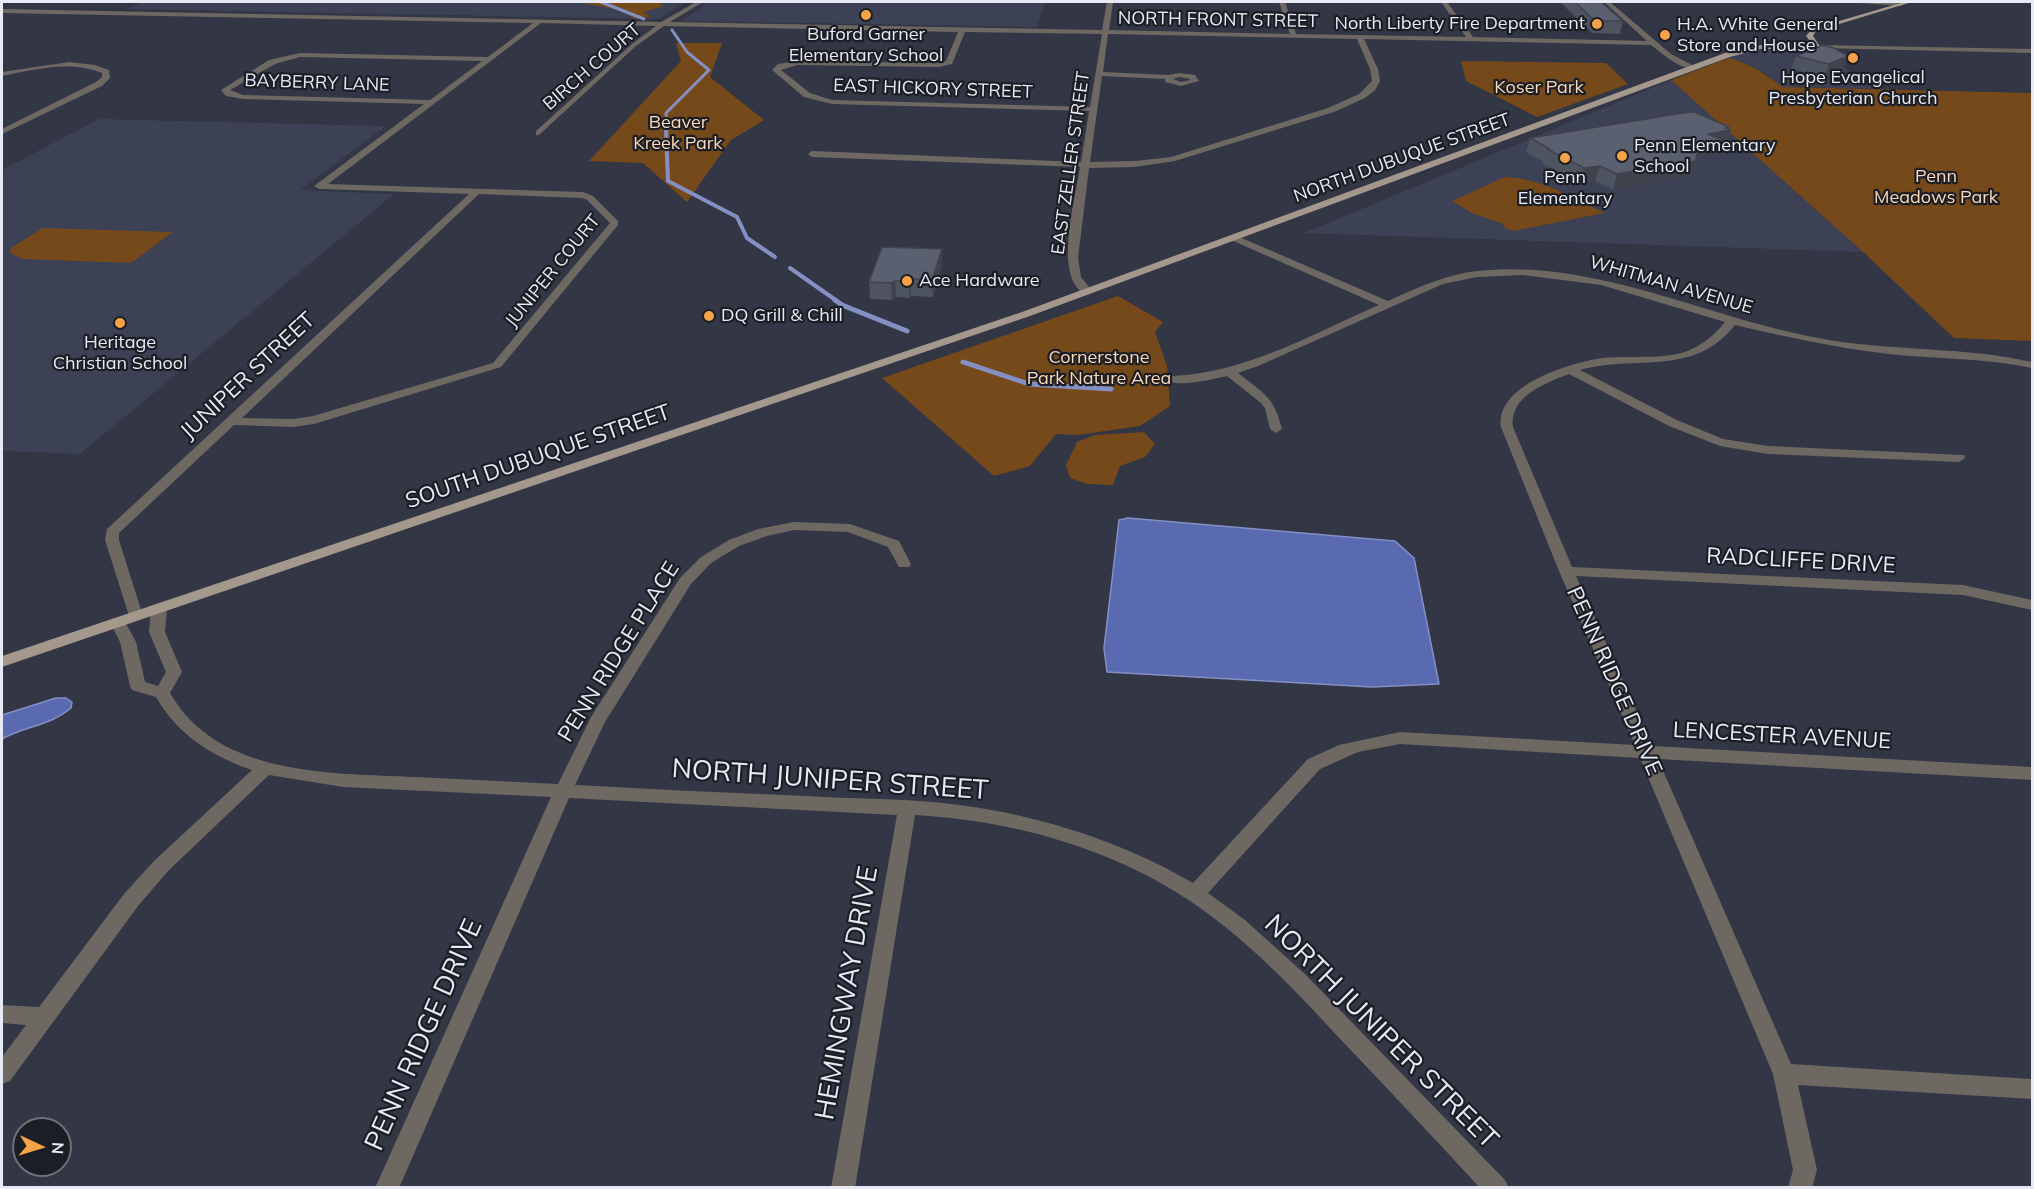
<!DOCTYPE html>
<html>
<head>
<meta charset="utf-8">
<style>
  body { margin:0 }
  #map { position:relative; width:2034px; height:1189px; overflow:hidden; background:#323645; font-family:Mulish,sans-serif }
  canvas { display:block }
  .frame { position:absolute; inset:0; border:3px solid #e7eaf4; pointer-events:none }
  .north { position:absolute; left:12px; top:1117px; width:60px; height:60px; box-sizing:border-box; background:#1c1e25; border:2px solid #6d7078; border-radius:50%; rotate:94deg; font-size:16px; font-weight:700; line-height:24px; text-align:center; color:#e7eaf4 }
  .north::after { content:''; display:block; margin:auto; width:21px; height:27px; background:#f6a247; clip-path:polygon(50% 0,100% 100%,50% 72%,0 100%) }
</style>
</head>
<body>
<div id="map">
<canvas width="2034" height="1189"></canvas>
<div class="frame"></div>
<div class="north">N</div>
</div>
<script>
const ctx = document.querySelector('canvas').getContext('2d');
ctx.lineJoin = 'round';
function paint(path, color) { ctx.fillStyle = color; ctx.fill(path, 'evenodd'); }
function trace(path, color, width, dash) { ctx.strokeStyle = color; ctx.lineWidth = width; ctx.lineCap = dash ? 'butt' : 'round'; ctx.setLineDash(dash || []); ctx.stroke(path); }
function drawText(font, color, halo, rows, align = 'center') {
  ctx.font = font + ' Mulish,sans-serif'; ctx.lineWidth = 4.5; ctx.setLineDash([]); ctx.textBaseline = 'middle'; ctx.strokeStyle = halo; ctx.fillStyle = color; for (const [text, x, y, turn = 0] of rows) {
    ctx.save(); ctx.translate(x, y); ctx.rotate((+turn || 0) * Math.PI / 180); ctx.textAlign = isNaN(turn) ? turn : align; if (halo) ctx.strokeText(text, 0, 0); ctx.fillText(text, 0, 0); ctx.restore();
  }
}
const built = new Path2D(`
  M143,2H686L659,19L126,9Z
  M708,2H1045L1037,27L682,21Z
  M1767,49H1821L1874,89L1782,87L1762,71H1754L1743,62L1729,58L1744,53Z
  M1671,80L1863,252L1304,233Z
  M99,119L386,126L300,190L394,194L80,454L2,451V170Z`);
const green = new Path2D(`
  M578,2H656L664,6L643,12L651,17L635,19L620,10Z
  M676,43H722L710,77L764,120L731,140L687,202L643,163L589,161L681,61Z
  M1729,58C1749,63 1766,74 1782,87L2032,93V341L1954,338L1863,252L1671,80Z
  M1461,61L1606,63L1628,84L1537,117L1466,81Z
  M1505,177C1540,178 1574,198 1605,213L1513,231L1504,227L1503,224L1472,213L1452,201Z
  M43,228L173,232L131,263L23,259L10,253L11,248Z
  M1118,296L1163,322L1155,332L1167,366L1170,406L1140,426L1078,435L1056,434L1030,466L994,476L882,378Z
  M1144,432L1155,444L1145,457L1120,466L1113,485L1087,484L1070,478L1066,465L1077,442L1095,435Z`);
const water = new Path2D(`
  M1128,518L1395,541L1414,558L1439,684L1372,687L1107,672L1104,648L1119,520Z
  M56,698H66L72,702L71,708C50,726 25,726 2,739V715Z`);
const streamFar2 = new Path2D(`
  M601,2L644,19
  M667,131L666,113L709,70L687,52L672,30`);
const streamFar1 = new Path2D(`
  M666,130L668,181L737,217L747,238L775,257
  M790,268L837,301`);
const stream = new Path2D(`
  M835,300L842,305L907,331
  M963,362L1029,384L1111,389`);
const minor = new Path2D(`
  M696,2H703L670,22L1102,30L1107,2H1113L1109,30L1290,34L1279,2H1285L1296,34L1466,37L1441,2H1447L1473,37L1647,41L1604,2H1610L1671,54L1698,68C1686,74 1661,53 1651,45L1364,39L1378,69L1380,81L1375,90L1365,98L1334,112L1175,161L1135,167L1089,168L1078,258L1081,277L1093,292L1088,295C1051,283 1076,196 1080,167L812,157L808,154L812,151L1081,162L1089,111L832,104L804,97L772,70L778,64L797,61L939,63L946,61L958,32L664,26L636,46L539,135H536V131L632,44L656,26L541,23L328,184L583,192L593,196L618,221V225L501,367L314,424L293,427L234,425L119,533V540L143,616L140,619H130L105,540L107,529L469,194L319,189L314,186L424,104L243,99L226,96L221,90L269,60L300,53L488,57L533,23L2,13V9L661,22ZM965,32L1102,34L1090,107L832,100L810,93L781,70L797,65L939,67L952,64ZM1108,34L1357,39L1370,69L1372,81L1359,94L1328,108L1171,157L1135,161L1090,162L1102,76L1165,79V82L1181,86L1199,81L1195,75L1179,73L1168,75L1103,72ZM300,57L482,61L430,100L243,95L230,90L275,64ZM1179,77L1190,79V80L1181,82L1173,79ZM479,194L582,198L587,200L610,223L493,363L313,416L293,419L242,418Z
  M1846,2H1885L1904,4L1901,6Z
  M1819,45L2032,49V53L1817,48Z
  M69,62L95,65L109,70L110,78L102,86L2,134V129L96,82L102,77V73C71,60 34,69 2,76V72Z
  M1231,236H1237L1388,301C1417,288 1446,274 1478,271C1599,258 1712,321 1829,340C1896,351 1966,347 2032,362V368C1985,358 1937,359 1889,354C1837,348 1786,337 1735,325C1693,378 1637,354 1580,370L1677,420L1723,439L1768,446L1964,455L1965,458L1959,462L1768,454L1720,446L1669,426L1569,374C1546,383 1509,396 1513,427L1572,567L1963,585L2032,600V610L1963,595L1576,576L1652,746L2032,767V780L1658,759L1791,1064L2032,1079V1099L1798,1085L1817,1170L1812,1188H1788L1793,1170L1773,1074L1640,758L1400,744L1358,752L1320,769L1208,893L1245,920L1306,975L1505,1180L1509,1188H1480C1435,1139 1389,1090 1343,1042C1296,991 1248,940 1190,901C1110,847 1009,820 915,815L855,1188H831L897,815L569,798L399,1188H375L551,797L343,787L269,775L168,871L138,906L10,1081L2,1084V1057L26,1025L2,1023V1005L39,1007L124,894L154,861L252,770C211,756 178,735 156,697L132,690L130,686L120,642L110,622L113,618H123L136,642L145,682L158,686L166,672L149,632L151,608L159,603L167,608L165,632L182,672L170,693C218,777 332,773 415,777C463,779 510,782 558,784L591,717L680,578L701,557L729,540L758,529L794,522L850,524L899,541L911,564L909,567H899L888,547L848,532L794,530L767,536L739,546L711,563L691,584L605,722L575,785C652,789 730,793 807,796C852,799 898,798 943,803C1029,812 1118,839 1193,883L1308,759L1339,745L1400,732L1635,745L1559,571L1501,427C1495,385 1570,363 1602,358C1629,355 1658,360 1685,352C1701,346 1714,336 1725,322L1601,285L1523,275L1477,277L1443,284L1258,366L1238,373C1263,393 1274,396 1282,429L1276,433L1270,429L1265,408L1261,403L1227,376C1213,379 1177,388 1166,380L1172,376C1246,373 1312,334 1379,305L1231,240Z`);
const major = new Path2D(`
  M1904,2H1912L1816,31L1813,36L1821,48L1761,49L1730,57L1030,316L2,667V656L1022,312L1725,53L1761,45H1813L1806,36L1812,29Z`);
const wall = new Path2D(`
  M834,2H912V3Z
  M1560,2H1601L1623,21L1620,34L1592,33Z
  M1796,56H1848L1843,69L1824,77L1791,69Z
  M1728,129L1726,145L1720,146L1717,155L1696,158L1691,176L1613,190L1595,181L1580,183L1543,164V162L1526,152L1530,138Z
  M942,265L933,297L911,296L910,298L896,297L892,300L870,299L869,282Z`);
const shadedWall = new Path2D(`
  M1848,56L1843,69L1824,77L1829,64Z
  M1729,127L1728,131L1731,130L1726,145L1720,146L1717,155L1693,159L1698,144L1708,134Z
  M1696,161L1691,176L1613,190L1617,174Z
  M1600,166L1595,181L1580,183L1584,168Z
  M942,249V265L933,297L932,280Z
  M910,279L911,296L910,298L909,281Z
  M895,281L896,297L892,300L891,283Z`);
const building = new Path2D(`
  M1575,2H1601L1623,21H1595Z
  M1823,45L1834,48L1848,56L1829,64L1796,56Z
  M1694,112L1729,127L1725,128L1731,130L1708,134L1722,140L1698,144L1696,161L1617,174L1600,166L1584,168L1547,149H1550L1530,138L1683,113Z
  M882,247L942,249L932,280L910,279L909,281H895L891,283L869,282Z`);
const markers = [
  [866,15,6,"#f6a247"],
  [1597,24,6,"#f6a247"],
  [1665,35,6,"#f6a247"],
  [1853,58,6,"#f6a247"],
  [1622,156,6,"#f6a247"],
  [1565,158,6,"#f6a247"],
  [907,281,6,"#f6a247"],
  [709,316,6,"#f6a247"],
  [120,323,6,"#f6a247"]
];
const farStreetnames = [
  ["NORTH FRONT STREET",1218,20,1],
  ["BIRCH COURT",592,67,-41],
  ["BAYBERRY LANE",317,83,2],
  ["EAST HICKORY STREET",933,89,2],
  ["NORTH DUBUQUE STREET",1402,158,-20],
  ["EAST ZELLER STREET",1071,163,-82],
  ["JUNIPER COURT",553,271,-51],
  ["WHITMAN AVENUE",1671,285,16]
];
const farPoinames = [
  ["North Liberty Fire Department",1585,24,"right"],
  ["H.A. White General",1677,25],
  ["Store and House",1677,46],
  ["Buford Garner",866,35,"center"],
  ["Elementary School",866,56,"center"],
  ["Hope Evangelical",1853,78,"center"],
  ["Presbyterian Church",1853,99,"center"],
  ["Penn Elementary",1634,146],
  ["School",1634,167],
  ["Penn",1565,178,"center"],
  ["Elementary",1565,199,"center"],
  ["Ace Hardware",919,281],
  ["DQ Grill & Chill",721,316],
  ["Heritage",120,343,"center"],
  ["Christian School",120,364,"center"]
];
const farParknames = [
  ["Koser Park",1539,88],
  ["Beaver",678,123],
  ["Kreek Park",678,144],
  ["Penn",1936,177],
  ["Meadows Park",1936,198],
  ["Cornerstone",1099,358],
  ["Park Nature Area",1099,379]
];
const streetNames = [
  ["JUNIPER STREET",248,376,-43],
  ["SOUTH DUBUQUE STREET",538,457,-19],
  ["RADCLIFFE DRIVE",1801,561,3],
  ["PENN RIDGE PLACE",619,652,-58],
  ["PENN RIDGE DRIVE",1614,681,66],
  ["LENCESTER AVENUE",1782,736,3]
];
const nearStreetnames = [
  ["NORTH JUNIPER STREET",830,780,4],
  ["HEMINGWAY DRIVE",847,993,-80],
  ["NORTH JUNIPER STREET",1381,1032,45],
  ["PENN RIDGE DRIVE",424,1035,-66]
];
paint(built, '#3c4155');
paint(green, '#754919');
paint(water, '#5a6ab0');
trace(water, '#8490c4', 1.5);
trace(streamFar2, '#8490c4', 3);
trace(streamFar1, '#8490c4', 4);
trace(stream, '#8490c4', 5);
paint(minor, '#6e6862');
paint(major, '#a4978b');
paint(wall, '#4e5360');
paint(shadedWall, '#40434e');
paint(building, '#5b6070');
trace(building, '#40434e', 1.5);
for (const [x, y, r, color] of markers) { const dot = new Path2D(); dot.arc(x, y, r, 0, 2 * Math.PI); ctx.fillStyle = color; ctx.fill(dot); trace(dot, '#1c1e25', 2); }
drawText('18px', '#e7eaf4', '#1c1e25', farStreetnames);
drawText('18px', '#e7eaf4', '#1c1e25', farPoinames, 'left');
drawText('18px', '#fad8b8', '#1c1e25', farParknames);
drawText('22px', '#e7eaf4', '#1c1e25', streetNames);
drawText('27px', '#e7eaf4', '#1c1e25', nearStreetnames);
</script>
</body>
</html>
